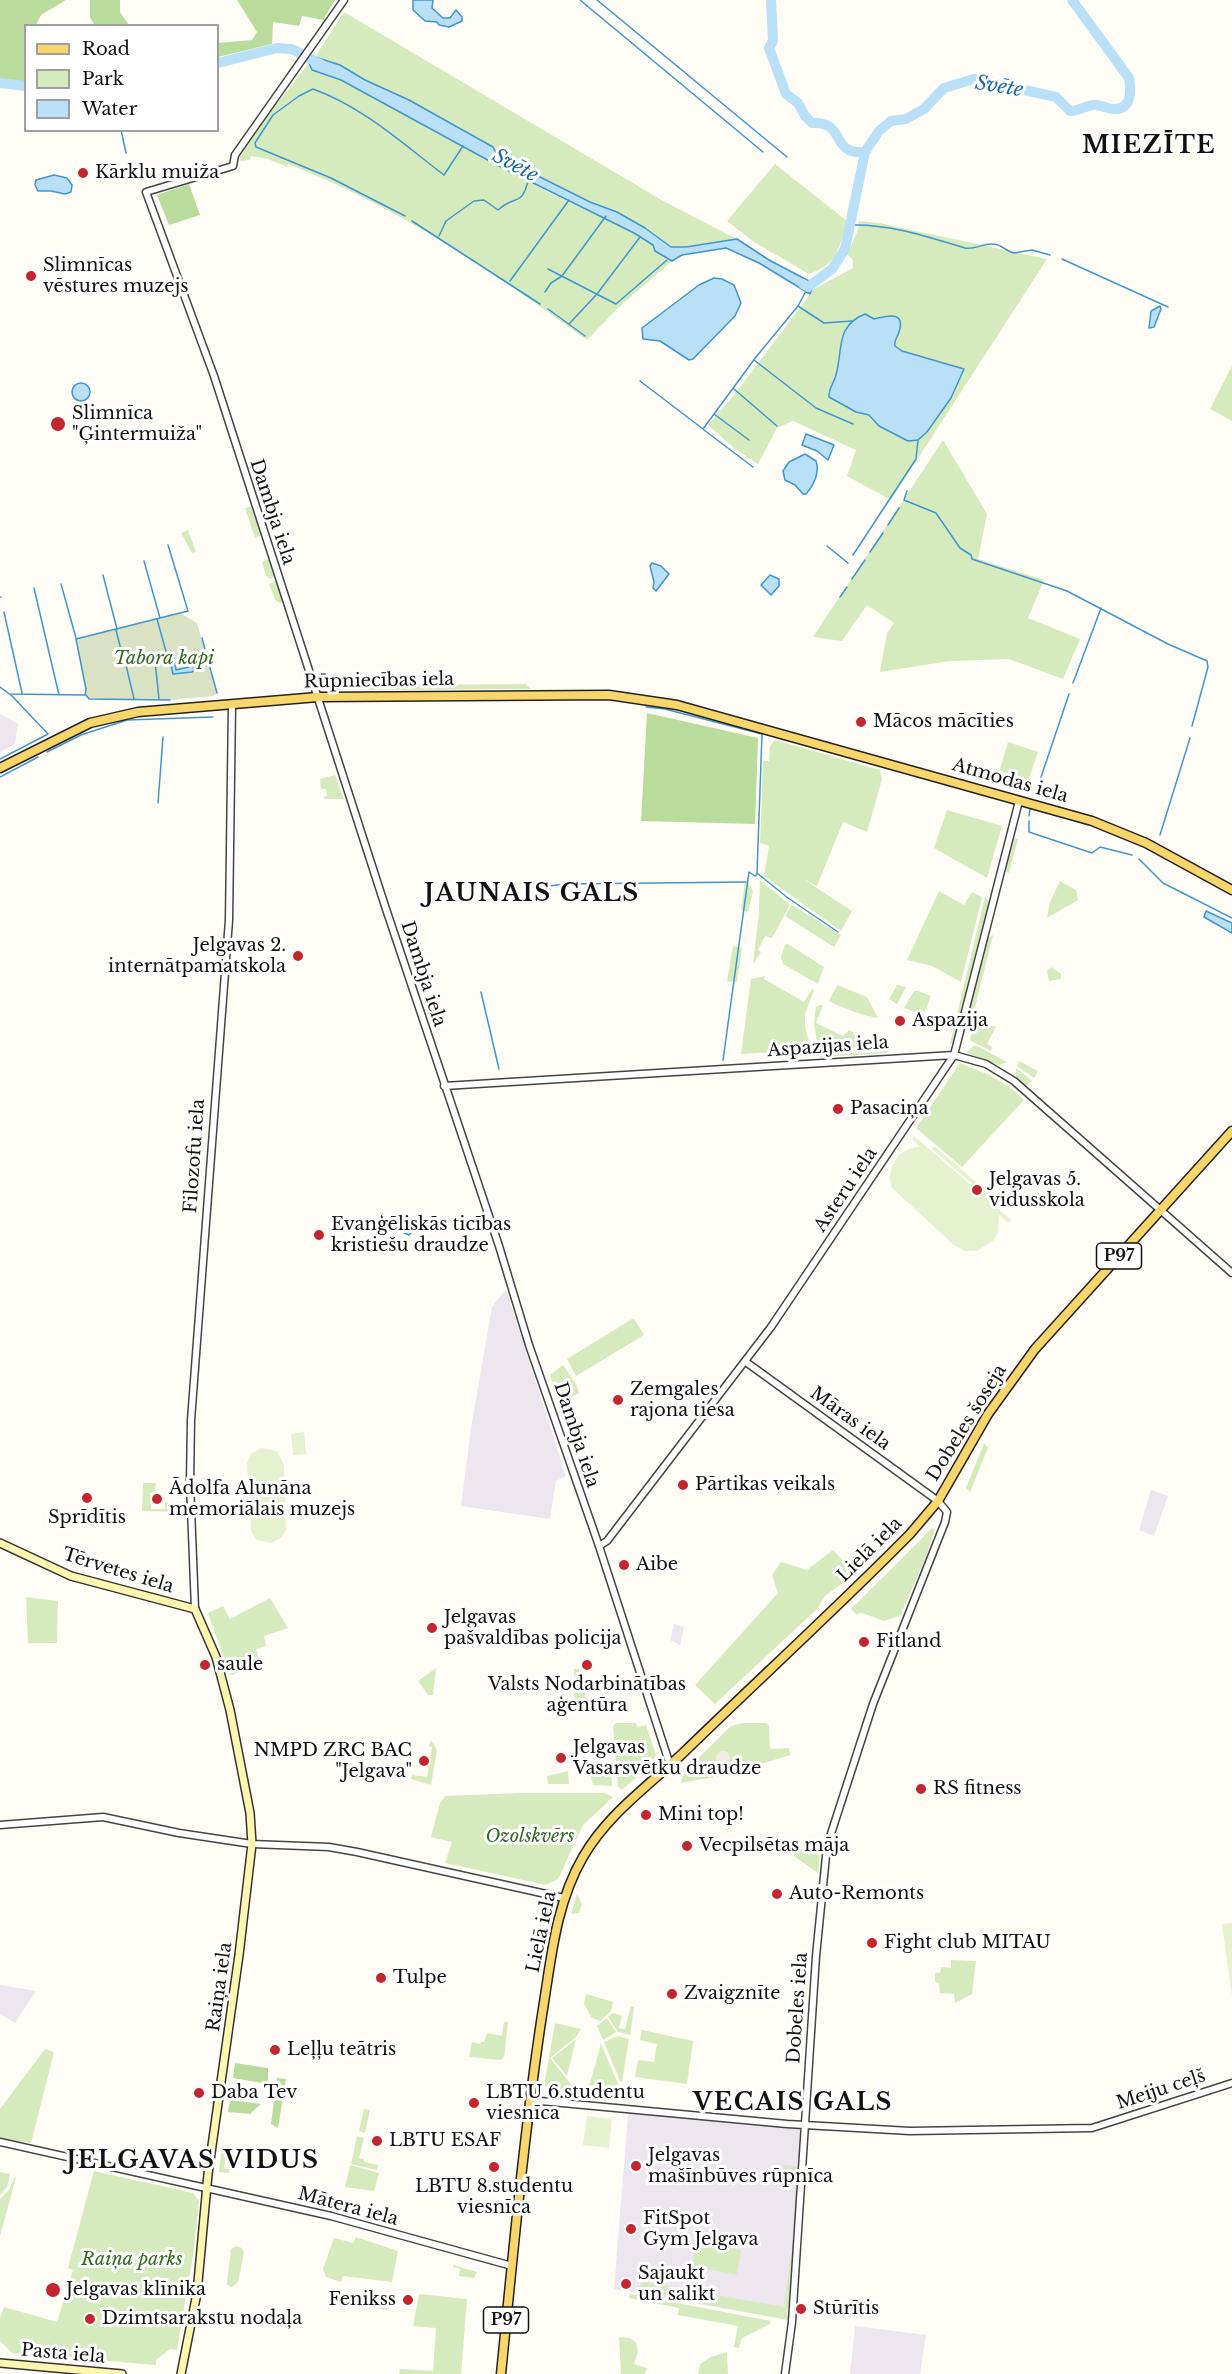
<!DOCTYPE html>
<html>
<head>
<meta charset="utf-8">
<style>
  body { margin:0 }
  #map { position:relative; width:1232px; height:2374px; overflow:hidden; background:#fffdf5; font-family:"Libre Baskerville",serif }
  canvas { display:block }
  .legend { position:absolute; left:24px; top:24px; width:195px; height:108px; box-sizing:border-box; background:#fff; border:2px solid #a0a0a0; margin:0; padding:8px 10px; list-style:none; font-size:18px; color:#111 }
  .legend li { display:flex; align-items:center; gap:12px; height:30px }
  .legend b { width:30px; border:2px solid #a0a0a0 }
</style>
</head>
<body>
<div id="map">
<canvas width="1232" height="2374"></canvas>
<ul class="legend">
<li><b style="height:8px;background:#f9d66b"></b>Road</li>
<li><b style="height:16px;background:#d5ebbd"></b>Park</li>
<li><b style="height:16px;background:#b9e0f7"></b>Water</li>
</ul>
</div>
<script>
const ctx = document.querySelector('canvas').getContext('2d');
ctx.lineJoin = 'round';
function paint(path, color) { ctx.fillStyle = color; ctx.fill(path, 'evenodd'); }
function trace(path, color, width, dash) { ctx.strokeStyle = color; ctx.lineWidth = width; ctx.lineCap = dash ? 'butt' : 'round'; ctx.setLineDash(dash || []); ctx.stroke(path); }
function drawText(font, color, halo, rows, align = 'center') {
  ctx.font = font + ' "Libre Baskerville",serif'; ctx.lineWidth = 6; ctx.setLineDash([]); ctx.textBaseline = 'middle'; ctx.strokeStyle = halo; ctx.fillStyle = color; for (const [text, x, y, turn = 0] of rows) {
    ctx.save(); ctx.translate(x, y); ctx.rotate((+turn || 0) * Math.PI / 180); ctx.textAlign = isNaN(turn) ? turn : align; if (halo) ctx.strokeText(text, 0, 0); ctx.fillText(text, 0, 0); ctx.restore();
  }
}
const industrial = new Path2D(`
  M0,714L18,724L15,744L0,752Z
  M506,1289L566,1476L556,1481L550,1519L461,1506L471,1428L492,1307Z
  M1151,1490L1168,1496L1154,1536L1139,1530Z
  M674,1624L684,1627L680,1645L670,1640Z
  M0,1985L36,1991L15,2023L0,2014Z
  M630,2112L800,2127L799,2167L788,2320L614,2289L628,2116Z
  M855,2326L926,2335L920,2374H850Z`);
const green = new Path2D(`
  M344,12L665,202L737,239L686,247H671L645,228L617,212L590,202L498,156L483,141L409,100L365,80L340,65L315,57Z
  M309,63L312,70L341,80L546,191L634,233L653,245L667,260L672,261L618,308L587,340C493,272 397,206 288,164L287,167L268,159L251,156L250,160L241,161L238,157L249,139Z
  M775,164L847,221C839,248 838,264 809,274L754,242L727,221Z
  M859,221L879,223L1047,259L891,500L847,476L856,450L793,421L777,428L758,464L734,448L708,425L738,390L814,289L853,268V260L847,254L858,230ZM879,317L899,331L894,342L895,346L902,351L964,369L879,426L869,415L856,412L828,393L836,374L841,340L847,327Z
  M1232,366V421L1210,409Z
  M943,440L987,514L978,559L1044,580L1028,618L1080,639L1063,679L1009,659L950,661L880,672L887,633L894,623L867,605L842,641L813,637Z
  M251,507L262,535L255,538L245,508Z
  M188,530L196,552L192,553L181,533Z
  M269,559L275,576L271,579L266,576L262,562Z
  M276,581L277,582L284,602L280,603L275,600L269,584Z
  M526,684L531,689L327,690L319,686Z
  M775,740L880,770L882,779L867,832L843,822L817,886L803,879L852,911L841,931L764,876L769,846L760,843L763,761H769L770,746Z
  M1008,742L1038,752L1028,782L999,773Z
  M335,775L344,799H325L323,797L327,796L326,789H321L320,779Z
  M947,810L1002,826L987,878L934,848Z
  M1014,838L1018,839L1009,873L1006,872L1007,857Z
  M760,880L790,905L772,938L765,936L758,950L761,952L754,963H753L759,913Z
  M1060,881L1076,890L1078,900L1047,918L1050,902Z
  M745,882L749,884L753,891L748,912L741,910Z
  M939,891L964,905L972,892L982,897L961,982L932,966L907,960Z
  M985,897L991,903L955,1042L950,1044Z
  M792,905L841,935L834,947L785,916Z
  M993,935L973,1015L969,1010L987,939Z
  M788,944L824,967L818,984L783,964L781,957L785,945Z
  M733,946L742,948L737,982L727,981Z
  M1051,967L1061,974V979L1049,981L1047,971Z
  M765,976L764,979L804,1002L812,989L814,990L805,1014V1026L811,1050L741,1054L751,979Z
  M837,985L867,997L878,1018C869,1018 838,1006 829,1001Z
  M897,985L906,987L897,1004L889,999Z
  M914,991H918L931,996L925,1011L920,1014L904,1008Z
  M820,1005H823L816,1023L843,1036L849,1030L853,1032V1034L867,1042L869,1040L875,1043L872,1050L819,1052L814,1024L816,1007Z
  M975,1020L996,1027L987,1044L992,1047L991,1051L971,1041L970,1038Z
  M973,1046H977L1007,1062L999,1065L967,1053Z
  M888,1051L887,1053L821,1057L818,1055Z
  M1019,1061L1038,1071L1034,1078L1017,1066Z
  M960,1063C984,1072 1006,1081 1024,1100L962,1167L916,1128Z
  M1016,1068L1032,1081L1026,1086L1016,1077Z
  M632,1319L635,1320L644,1335L576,1376L567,1359Z
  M563,1365L576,1384L579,1393L559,1404L550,1375Z
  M984,1443L988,1448L970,1492L966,1488Z
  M143,1483H156L155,1492L150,1493L151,1509H165V1502L171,1504L185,1502V1512L142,1511Z
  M932,1528L935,1529L926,1557L900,1616L884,1621L862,1613L856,1614L851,1609Z
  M833,1550L847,1565L845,1581L825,1596L817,1609L715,1704L695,1685L778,1593L772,1575L781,1562L807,1570Z
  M26,1597L58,1601L57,1643H28Z
  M270,1598L288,1628L264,1636L266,1646L256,1649L261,1667L230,1675L208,1613L223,1606L230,1619Z
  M436,1668L433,1695H428L418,1681Z
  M574,1669H579L582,1692L585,1693L586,1711H575Z
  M616,1723H636L637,1727L646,1725L656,1755L650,1765L622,1790L618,1787L613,1726Z
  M743,1723H766L769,1725L770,1749L789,1748L790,1755L726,1775L681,1783L683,1773L731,1726Z
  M431,1740L437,1750L431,1785L411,1779L412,1775L427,1777L432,1747L429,1746Z
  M599,1763H611L612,1786L593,1785L590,1773Z
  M568,1771L569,1784H548L547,1776Z
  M520,1793H605L613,1797L583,1825L558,1879L546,1885L445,1863L452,1842L431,1837L440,1803L445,1796Z
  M792,1847L820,1850L818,1873L794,1856Z
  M577,1894L582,1904L579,1913L571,1914Z
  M951,1960L976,1961L972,1994L955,2003L954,1994L940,1993L939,1983L935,1982V1973H940L941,1967L951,1968Z
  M586,1994L613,2002L611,2011L600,2021L592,2018L584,2004Z
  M631,2006L634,2007L630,2035L618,2032L608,2017L613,2013L622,2016L619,2028L625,2029Z
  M607,2018L616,2032L603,2040L597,2026Z
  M504,2022H508L504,2057L501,2060L469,2057L472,2042L480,2044L481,2042H484L487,2033L502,2036Z
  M555,2023L581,2029L576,2037L550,2058L574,2088L573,2091L544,2086Z
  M642,2030L693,2041L687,2084L635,2077L638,2060L654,2062L657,2044L640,2040Z
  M618,2036L629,2039L622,2082L620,2081L604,2042Z
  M576,2039L567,2076L552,2058Z
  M601,2044L621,2091L619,2097L582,2092V2089L590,2083Z
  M45,2049L54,2052L31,2143L0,2139V2109Z
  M364,2109L370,2110L365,2133L359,2131Z
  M357,2136L364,2138L359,2158L364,2159V2162L378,2165L377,2170L351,2164Z
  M222,2146H227L224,2168L230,2169L229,2173L219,2172Z
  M350,2165L379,2173L374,2191L345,2187Z
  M784,2165L799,2167L790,2303L786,2310L788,2320L634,2291L644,2282L784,2307L792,2248L796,2176L784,2175Z
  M94,2171L193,2193L199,2201L194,2249L177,2350L170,2349L156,2360V2365L12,2353L0,2341V2318L4,2307L57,2322L73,2270L68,2268Z
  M0,2172L10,2174L7,2187L0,2195Z
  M16,2177L0,2236V2199L9,2190L14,2178Z
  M356,2237L398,2251L392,2282L343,2276L341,2282L326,2277L323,2269L334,2238L353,2243Z
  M696,2243L741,2250L737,2275L692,2266Z
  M236,2246L242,2248L244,2253L238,2282L232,2287L227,2285V2282L231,2249Z
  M453,2265L477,2272L474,2278L459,2276L460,2269L453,2267Z
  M349,2292L365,2293V2307L347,2304L345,2299Z
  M367,2293L389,2296L387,2310L367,2307Z
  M419,2294L467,2299L461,2374H399L400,2369L433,2371L436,2328L413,2326Z
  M630,2294L771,2321L770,2324L742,2338L739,2348L734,2347L738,2326L678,2315L679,2308L629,2298Z
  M619,2337L630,2338L636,2342L638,2351L634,2364L647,2368L645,2374H621Z
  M727,2352L728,2374H698L700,2364L711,2357Z`);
const forest = new Path2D(`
  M0,0H66L41,15L36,25L26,26L25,83L0,81Z
  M90,0H120V12L129,25H95L90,18Z
  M237,0H335L323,20L302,16L299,26L273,22L272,44L218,57V43L252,40L257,32Z
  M189,184L200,215L169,225L157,195Z
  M647,713L758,738L755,824L641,821Z
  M235,2063L268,2068V2084L233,2078Z
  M277,2078L286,2079L278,2128L271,2124Z
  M230,2100L261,2104L250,2114L228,2112Z`);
const cemetery = new Path2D(`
  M180,613L197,623L217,693L213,696L170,700L89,699L85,695L86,689L76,639Z`);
const pitch = new Path2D(`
  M914,1136L1011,1220L1008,1223L999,1215L998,1233L993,1241L977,1251H965L954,1245L892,1188C885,1169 898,1147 920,1147L912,1139Z
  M934,1146L1002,1204L999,1207L932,1149Z
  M304,1432L306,1454L293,1455L291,1434Z
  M261,1448L277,1451L284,1465L286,1530L281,1538L271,1543L257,1540L251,1531L247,1463L251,1454Z
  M1232,1923V1997L1222,1924Z
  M587,2116L612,2119L609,2148L583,2145Z`);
const plaza = new Path2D(`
  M716 1758a7 7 0 1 1 14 0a7 7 0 1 1-14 0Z`);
const water = new Path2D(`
  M413,0H433L432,8L443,18H450L456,10L462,17V21L449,27L439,25L437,22L425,21L413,10Z
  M315,57L340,65L365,80L409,100L493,147L498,156L590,202L617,212L645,228L671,247H686L737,239L769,260L811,282L814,284L810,294L759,263L726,248L682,255L672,261L655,251L653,245L634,233L495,164L341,80L312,70L309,63Z
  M54,175L67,178L72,185L71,192L65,194L51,191H38L35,185L36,180Z
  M714,278L722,279L734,285L741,303L735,316L693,359L689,360L660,341L643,339L642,328L699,285Z
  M1160,306L1161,309L1154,327L1149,328L1151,311Z
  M865,314L874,319C886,316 906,310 899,332C897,339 894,339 895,346L902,351L964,369L951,398L927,432L918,440L908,441L879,426L869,415L856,412L829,397C828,389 834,383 836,375C843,350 835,326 865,314Z
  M72 392a9 9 0 1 1 18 0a9 9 0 1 1-18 0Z
  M806,434L834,445L828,460L817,451L802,445Z
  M805,454L816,461C820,472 814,485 806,494H803L795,485L785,480L783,471L789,462Z
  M652,563L661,566L669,574L656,591L653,588L654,582L650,566Z
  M770,575L779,579V586L771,595L761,585Z
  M190,654L194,670L192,672L173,674L169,656L174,657L176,670L189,667L188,659L182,655Z
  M1206,911L1232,923V933L1204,917Z
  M408,1224L413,1226L414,1229L409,1235L397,1230L399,1226Z`);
const stream = new Path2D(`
  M580,0L763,152
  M597,0L787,157
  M121,130L126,153
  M405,216L331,178L256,147L255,143L273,115L299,96L313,89C363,107 402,143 444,175L463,146
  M412,221L540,304
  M851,225C891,224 928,237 965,248C974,250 984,243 993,244C1001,244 1006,251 1014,253L1032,250L1050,255
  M439,236L446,221L474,201L484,200L498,210C517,193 521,209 529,178
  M1062,259L1168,307
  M548,269L616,304L667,260
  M510,281L569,200
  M545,292L551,283L562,276L606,216
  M798,306L824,323L852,321
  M548,309L585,336
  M569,324L597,294L640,237
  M754,360L816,408L853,424
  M640,381L703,429L756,357L798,306L806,291
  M734,389L777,426
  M714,414L749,440
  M704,430L753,467
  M907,491L904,500L936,513L960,548L971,555L972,559L1067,591L1168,644L1207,661L1208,667L1192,726
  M888,525L899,508
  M827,546L848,563
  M870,552L883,533
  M853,555L916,459L918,440
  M144,561L160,618
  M103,575L117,629
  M852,579L865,560
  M61,584L76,638
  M34,588L59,695
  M0,597H1
  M840,597L847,587
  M4,612L22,693
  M157,619L167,655
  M116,630L123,658L155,660L174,657
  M202,638L206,653
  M182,655L200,652
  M155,661L159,699
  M209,664L217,693
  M126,665L134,699
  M1073,683L1101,608
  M0,687L12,696L48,734L0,759
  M9,694L85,695L86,689L76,639L188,611L168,545
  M86,695L89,699L170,700
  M646,707L665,709L762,734L757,873L788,898L838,932
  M47,752L81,735L127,720L213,717
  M0,777L38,757
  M1036,792L1069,694
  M158,803L163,737
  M1029,816L1030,809
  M1029,821V832L1092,853L1100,847L1132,855
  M1160,835L1190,738
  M1139,859L1163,883L1232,918
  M549,886L564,884L746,882
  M481,992L499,1069
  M723,1060L749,872L755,876L757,874`);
const river = new Path2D(`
  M771,0L773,41L769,48L786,94L798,103L805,116L812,123C847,121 829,155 865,152L879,131L891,121L906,119L924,109L944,88L974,79L1056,97L1070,111C1079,111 1085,106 1093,105C1100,104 1109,110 1116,109C1132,108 1131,89 1129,78L1072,0
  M218,63L277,48L292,49L322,65
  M0,83L26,86
  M803,284L808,287L832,269L845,249L865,152`);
const tertiary = new Path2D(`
  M344,0L235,155L233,166L146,192L214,376L385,906L499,1246L529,1345L599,1546L670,1765
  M444,1086L954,1055L986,1064L1014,1081L1232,1273
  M746,1362L938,1501L947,1512L945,1522L873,1704L827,1846L816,1956L792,2322L785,2374
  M599,1546L607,1541L771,1327L954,1055L1019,801
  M195,1609L190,1483L191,1420L229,920L232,705
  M0,1825L103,1817L179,1833L252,1844L329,1847L357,1852L564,1898
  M530,2100L787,2124L910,2131L1092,2128L1232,2083
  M0,2142L331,2216L512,2266`);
const secondary = new Path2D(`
  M0,1543L71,1576L195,1609L216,1657L230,1710L250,1813L252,1844L239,1955L208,2174L197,2293L181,2374
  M0,2363L122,2374`);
const primary = new Path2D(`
  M0,768L90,723L138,712L318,697L609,695L677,705L1092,821L1146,843L1232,890
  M501,2374C513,2254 524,2134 542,2015C551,1961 555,1905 583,1857C607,1815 647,1787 682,1754C758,1680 836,1609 910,1534L938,1501L988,1414L1035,1349L1232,1131`);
const markers = [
  [83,173,6,"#c4262e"],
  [31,276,6,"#c4262e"],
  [58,424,8,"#c4262e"],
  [861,722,6,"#c4262e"],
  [298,956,6,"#c4262e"],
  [900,1021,6,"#c4262e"],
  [838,1109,6,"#c4262e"],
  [977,1190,6,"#c4262e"],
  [319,1235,6,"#c4262e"],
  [618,1400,6,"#c4262e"],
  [683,1485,6,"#c4262e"],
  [87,1498,6,"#c4262e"],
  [157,1499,6,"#c4262e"],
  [624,1565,6,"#c4262e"],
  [432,1628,6,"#c4262e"],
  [864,1642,6,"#c4262e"],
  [205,1665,6,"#c4262e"],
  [587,1665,6,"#c4262e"],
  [561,1758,6,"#c4262e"],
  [424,1761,6,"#c4262e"],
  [921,1789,6,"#c4262e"],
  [646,1815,6,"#c4262e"],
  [687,1846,6,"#c4262e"],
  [777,1894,6,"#c4262e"],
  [872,1943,6,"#c4262e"],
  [381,1978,6,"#c4262e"],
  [672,1994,6,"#c4262e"],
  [275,2050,6,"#c4262e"],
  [199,2093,6,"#c4262e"],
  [474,2103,6,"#c4262e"],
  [377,2141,6,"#c4262e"],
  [636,2166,6,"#c4262e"],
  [494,2167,6,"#c4262e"],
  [631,2229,6,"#c4262e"],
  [626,2284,6,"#c4262e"],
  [53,2290,8,"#c4262e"],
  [408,2300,6,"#c4262e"],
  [801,2309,6,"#c4262e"],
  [90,2319,6,"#c4262e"]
];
const shields = [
  [1119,1256,45],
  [506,2320,45]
];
const shieldNames = [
  ["P97",1119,1256],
  ["P97",506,2320]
];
const poiNames = [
  ["Kārklu muiža",95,173],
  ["Slimnīcas",43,266],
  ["vēstures muzejs",43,287],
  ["Slimnīca",72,414],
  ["\"Ģintermuiža\"",72,435],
  ["Mācos mācīties",873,722],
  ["Jelgavas 2.",286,946,"right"],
  ["internātpamatskola",286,967,"right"],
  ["Aspazija",912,1021],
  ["Pasaciņa",850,1109],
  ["Jelgavas 5.",989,1180],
  ["vidusskola",989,1201],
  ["Evanģēliskās ticības",331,1225],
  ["kristiešu draudze",331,1246],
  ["Zemgales",630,1390],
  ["rajona tiesa",630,1411],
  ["Pārtikas veikals",695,1485],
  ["Ādolfa Alunāna",169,1489],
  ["memoriālais muzejs",169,1510],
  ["Sprīdītis",87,1518,"center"],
  ["Aibe",636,1565],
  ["Jelgavas",444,1618],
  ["pašvaldības policija",444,1639],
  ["Fitland",876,1642],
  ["saule",217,1665],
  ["Valsts Nodarbinātības",587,1685,"center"],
  ["aģentūra",587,1706,"center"],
  ["Jelgavas",573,1748],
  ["Vasarsvētku draudze",573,1769],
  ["NMPD ZRC BAC",412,1751,"right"],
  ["\"Jelgava\"",412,1772,"right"],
  ["RS fitness",933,1789],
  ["Mini top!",658,1815],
  ["Vecpilsētas māja",699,1846],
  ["Auto-Remonts",789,1894],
  ["Fight club MITAU",884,1943],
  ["Tulpe",393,1978],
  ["Zvaigznīte",684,1994],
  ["Leļļu teātris",287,2050],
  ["Daba Tev",211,2093],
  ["LBTU 6.studentu",486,2093],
  ["viesnīca",486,2114],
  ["LBTU ESAF",389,2141],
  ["Jelgavas",648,2156],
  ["mašīnbūves rūpnīca",648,2177],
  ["LBTU 8.studentu",494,2187,"center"],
  ["viesnīca",494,2208,"center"],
  ["FitSpot",643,2219],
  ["Gym Jelgava",643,2240],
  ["Sajaukt",638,2274],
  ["un salikt",638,2295],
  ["Jelgavas klīnika",66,2290],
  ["Fenikss",396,2300,"right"],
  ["Stūrītis",813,2309],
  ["Dzimtsarakstu nodaļa",102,2319]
];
const streetNames = [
  ["Dambja iela",272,512,72],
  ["Rūpniecības iela",379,681,-1],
  ["Atmodas iela",1010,781,16],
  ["Dambja iela",423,974,72],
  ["Aspazijas iela",828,1047,-4],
  ["Filozofu iela",195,1156,-86],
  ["Asteru iela",846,1190,-56],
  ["Māras iela",850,1419,36],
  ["Dobeles šoseja",967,1423,-58],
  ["Dambja iela",576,1435,72],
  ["Lielā iela",870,1550,-45],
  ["Tērvetes iela",118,1571,17],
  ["Lielā iela",542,1932,-78],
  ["Raiņa iela",220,1987,-82],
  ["Dobeles iela",798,2008,-86],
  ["Meiju ceļš",1161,2090,-18],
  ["Mātera iela",348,2207,15],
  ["Pasta iela",63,2354,5]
];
const parkNames = [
  ["Tabora kapi",164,659],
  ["Ozolskvērs",530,1837],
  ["Raiņa parks",132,2260]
];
const waterNames = [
  ["Svēte",999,87,9],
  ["Svēte",515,166,28]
];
const districtNames = [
  ["MIEZĪTE",1149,146],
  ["JAUNAIS GALS",532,894],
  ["VECAIS GALS",793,2103],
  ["JELGAVAS VIDUS",193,2161]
];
paint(industrial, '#eee6ef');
paint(green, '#d5ebbd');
paint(forest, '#b9dc9c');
paint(cemetery, '#d9e3c4');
paint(pitch, '#e6f2cf');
paint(plaza, '#f1ede2');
paint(water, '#b9e0f7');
trace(water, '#3f96cf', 1.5);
trace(stream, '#3f96cf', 1.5);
trace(river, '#b9e0f7', 10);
trace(tertiary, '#444', 9);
trace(secondary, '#333', 10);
trace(primary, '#222', 11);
trace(tertiary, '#fff', 6);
trace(secondary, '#fff6b0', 7);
trace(primary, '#f9d66b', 8);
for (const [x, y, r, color] of markers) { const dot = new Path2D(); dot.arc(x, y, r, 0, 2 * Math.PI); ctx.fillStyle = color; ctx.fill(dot); trace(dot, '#fff', 2); }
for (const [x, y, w] of shields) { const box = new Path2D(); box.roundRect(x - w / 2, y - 13, w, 26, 4.5); ctx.fillStyle = '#fff'; ctx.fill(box); trace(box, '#111', 1.5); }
drawText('bold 16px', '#111', null, shieldNames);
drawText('18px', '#111', '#fff', poiNames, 'left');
drawText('18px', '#111', '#fff', streetNames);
drawText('italic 18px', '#2f6b1f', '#fff', parkNames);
drawText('italic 20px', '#1768a6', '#fff', waterNames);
ctx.letterSpacing = '1.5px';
drawText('bold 24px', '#111', '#fff', districtNames);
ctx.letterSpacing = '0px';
</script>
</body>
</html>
